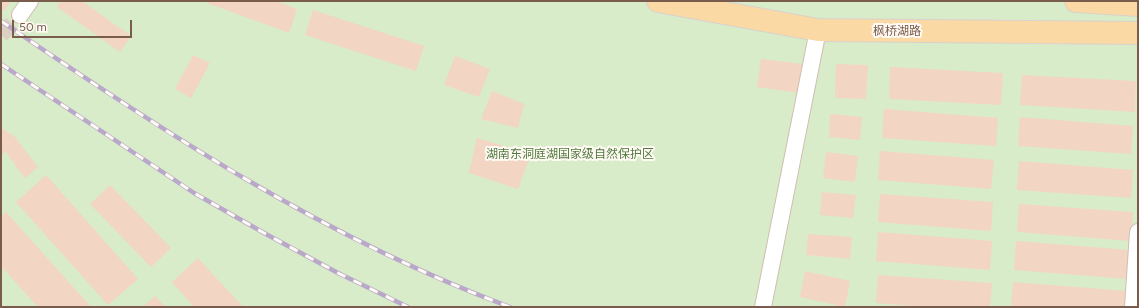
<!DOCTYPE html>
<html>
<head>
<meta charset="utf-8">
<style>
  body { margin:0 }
  #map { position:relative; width:1139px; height:308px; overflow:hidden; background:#fdf6ec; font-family:Figtree,sans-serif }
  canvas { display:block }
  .frame { position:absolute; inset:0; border:2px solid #7a5c4d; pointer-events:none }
  .scale { position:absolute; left:12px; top:20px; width:120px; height:18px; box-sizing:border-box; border:2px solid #7a5c4d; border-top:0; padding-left:5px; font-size:12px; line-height:14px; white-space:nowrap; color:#7a5c4d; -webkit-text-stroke:3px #fffaf3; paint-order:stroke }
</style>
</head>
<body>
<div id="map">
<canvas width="1139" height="308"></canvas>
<div class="frame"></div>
<div class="scale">50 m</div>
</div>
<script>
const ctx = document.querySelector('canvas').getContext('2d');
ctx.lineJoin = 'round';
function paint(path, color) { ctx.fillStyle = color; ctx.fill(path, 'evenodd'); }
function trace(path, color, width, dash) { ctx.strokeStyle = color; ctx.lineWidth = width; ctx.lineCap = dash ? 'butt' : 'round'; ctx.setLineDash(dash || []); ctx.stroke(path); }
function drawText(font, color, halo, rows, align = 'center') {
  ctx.font = font + ' Figtree,"Noto Sans SC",sans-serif'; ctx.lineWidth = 4; ctx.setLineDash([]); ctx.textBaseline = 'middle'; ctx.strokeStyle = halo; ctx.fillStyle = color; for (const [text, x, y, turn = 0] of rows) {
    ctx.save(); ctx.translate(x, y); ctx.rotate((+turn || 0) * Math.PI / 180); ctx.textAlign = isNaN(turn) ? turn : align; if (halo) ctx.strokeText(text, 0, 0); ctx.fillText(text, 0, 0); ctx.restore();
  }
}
const green = new Path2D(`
  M1,1H1138V307H1Z`);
const building = new Path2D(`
  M1,1H11L4,11L1,9Z
  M61,1H82L131,36L120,52L57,7Z
  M208,1H275L297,9L289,33L207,3Z
  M313,10L424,46L416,71L305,35Z
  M193,55L210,63L191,98L175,89Z
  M455,56L490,69L479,97L444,85Z
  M761,59L811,65L807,94L757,87Z
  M836,64L868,65L866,99L835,98Z
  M890,67L1003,73L1001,105L889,99Z
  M1022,75L1136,81L1135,112L1020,105Z
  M492,91L524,104L518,128L481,119Z
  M884,109L998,118L996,146L882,138Z
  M830,114L862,117L860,140L829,137Z
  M1020,117L1133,126L1131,154L1018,146Z
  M1,128L14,136L38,167L25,178L5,151L1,156Z
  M477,138L531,154L518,189L469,173Z
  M880,151L994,160L991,189L878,180Z
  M826,152L858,156L855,182L823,178Z
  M1019,161L1133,170L1131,198L1017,190Z
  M46,175L138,279L108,305L16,202Z
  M110,185L171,248L151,267L90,204Z
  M822,192L856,195L853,218L820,215Z
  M880,194L993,202L991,231L878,222Z
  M1019,204L1133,212L1131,241L1017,232Z
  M6,212L91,307H38L1,266V217Z
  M878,232L992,241L990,270L876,261Z
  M808,234L852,237L850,259L806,255Z
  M1016,241L1130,250L1128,279L1014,270Z
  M198,258L243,307H194L172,282Z
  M805,271L850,281L845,307L800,297Z
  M878,275L992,283L990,307H923L876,303Z
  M1013,282L1127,291L1126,307H1011Z
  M155,296L165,307H143Z`);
const streetTunnel = new Path2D(`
  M1,35L20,15`);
const street = new Path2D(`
  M20,15L30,1
  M763,307L818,30
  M1133,307L1138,232`);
const primary = new Path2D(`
  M658,1L818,30L1138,33
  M1076,1L1138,5`);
const rail = new Path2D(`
  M1,21C162,131 326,239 510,307
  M1,64L194,193L264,233L338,273L408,307`);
const streetNames = [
  ["枫桥湖路",897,31]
];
const parkNames = [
  ["湖南东洞庭湖国家级自然保护区",570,154]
];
paint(green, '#d8ecc9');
paint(building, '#f3d5c3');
trace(streetTunnel, '#dcd0c4', 16, [16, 8]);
trace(street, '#d1beb0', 18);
trace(primary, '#dad1cd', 24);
trace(street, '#fff', 16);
trace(primary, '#fbd9a5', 22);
trace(rail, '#b9a8c9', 4.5);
trace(rail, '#fffaf3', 3, [9]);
drawText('12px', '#7a5c4d', '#fffaf3', streetNames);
drawText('12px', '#537a41', '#fffaf3', parkNames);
</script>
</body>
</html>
